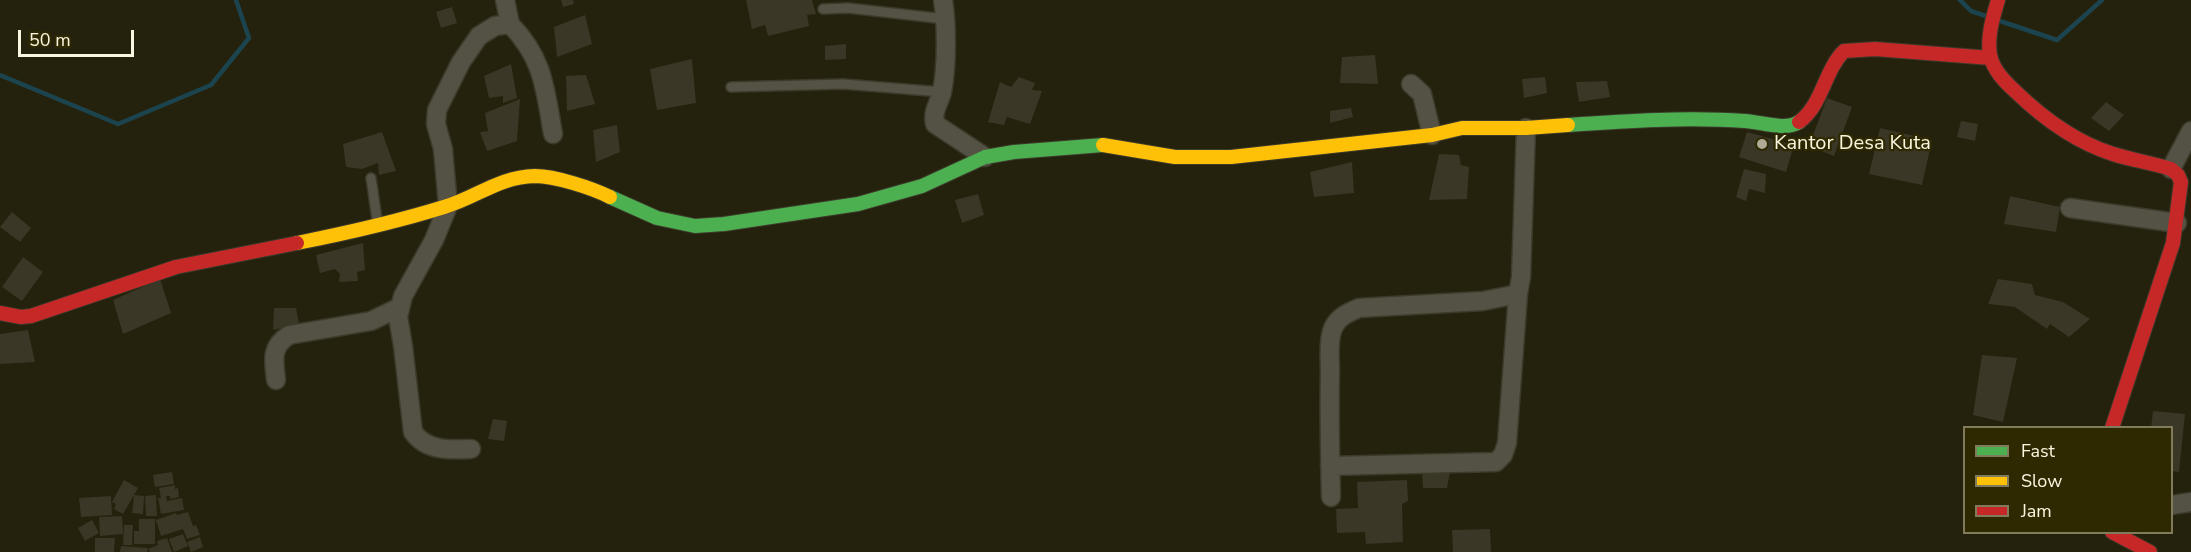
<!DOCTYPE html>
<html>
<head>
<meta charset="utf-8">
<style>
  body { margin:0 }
  #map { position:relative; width:2191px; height:552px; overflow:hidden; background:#24210c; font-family:"Nunito Sans",sans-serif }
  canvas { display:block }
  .legend { position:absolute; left:1963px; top:426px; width:210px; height:108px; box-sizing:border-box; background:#2f2902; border:2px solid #807b5b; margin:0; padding:8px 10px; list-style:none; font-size:18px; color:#f9f6e0 }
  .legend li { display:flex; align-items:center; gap:12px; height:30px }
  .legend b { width:30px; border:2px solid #807b5b }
  .scale { position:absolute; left:18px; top:30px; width:116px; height:27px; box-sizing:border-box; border:3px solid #f9f6e0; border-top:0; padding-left:8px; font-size:18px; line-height:21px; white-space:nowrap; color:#f9f6e0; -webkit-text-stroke:4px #2f2902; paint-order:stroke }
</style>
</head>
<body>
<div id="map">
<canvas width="2191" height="552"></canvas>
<ul class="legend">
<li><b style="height:8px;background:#4caf50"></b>Fast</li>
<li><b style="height:8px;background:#ffc107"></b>Slow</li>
<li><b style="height:8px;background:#c62828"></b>Jam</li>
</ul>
<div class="scale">50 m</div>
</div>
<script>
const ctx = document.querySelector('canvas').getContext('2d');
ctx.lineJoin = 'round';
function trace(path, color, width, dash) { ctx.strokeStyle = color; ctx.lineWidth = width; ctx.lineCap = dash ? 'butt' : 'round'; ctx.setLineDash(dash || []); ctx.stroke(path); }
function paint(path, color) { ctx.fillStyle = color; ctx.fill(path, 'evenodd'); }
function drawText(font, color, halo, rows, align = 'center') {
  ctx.font = font + ' "Nunito Sans",sans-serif'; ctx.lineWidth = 4.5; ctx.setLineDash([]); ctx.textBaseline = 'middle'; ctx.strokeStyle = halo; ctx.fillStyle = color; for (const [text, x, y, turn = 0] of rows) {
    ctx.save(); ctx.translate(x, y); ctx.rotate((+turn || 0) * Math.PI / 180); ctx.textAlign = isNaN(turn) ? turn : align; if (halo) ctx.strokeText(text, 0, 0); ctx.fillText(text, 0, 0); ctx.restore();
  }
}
const stream = new Path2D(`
  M1960,0L1971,11L1986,16
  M2000,21L2057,40L2102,0
  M0,75L118,124L211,85L249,38L236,0`);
const building = new Path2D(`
  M561,0H573L574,4L563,7Z
  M746,0H812L816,14L807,15L809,26L768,36L765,25L752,29Z
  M452,7L457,23L441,28L436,12Z
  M585,15L592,44L557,57L554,27Z
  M846,44V59L825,60V46Z
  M1375,55L1378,84L1340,83L1342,57Z
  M692,59L696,103L657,110L650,69Z
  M511,64L517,98L503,103V96L489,98L484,76Z
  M586,75L595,104L567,111L566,76Z
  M1019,77L1035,83L1032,90L1042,91L1030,124L1007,117L1004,125L988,122L1000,82L1011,87Z
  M1545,77L1547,93L1524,98L1522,79Z
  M1607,81L1610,97L1579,102L1576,82Z
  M1827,98L1852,107L1834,156L1809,146Z
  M520,99L517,141L487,151L480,132L488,131L485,113Z
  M2106,102L2124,115L2109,131L2091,118Z
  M1351,108L1353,117L1330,123V111Z
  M1961,121L1978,124L1975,141L1957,137Z
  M617,125L620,152L596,162L593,130Z
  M1880,128L1932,140L1922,185L1869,174Z
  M382,132L396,171L379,175L378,163L362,169L346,167L343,144Z
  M1747,132L1794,145L1786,172L1739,157Z
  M1439,154L1459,155L1461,165L1469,167L1467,199L1429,200Z
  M1352,162L1354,193L1314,197L1310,172Z
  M1744,169L1766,174L1765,193L1749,189L1746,201L1736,197Z
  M978,194L984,215L962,223L955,200Z
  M2010,196L2060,207L2056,232L2004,224Z
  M12,212L31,228L20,242L0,227Z
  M363,243L365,270L357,272L358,281L339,282L340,274L335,269L320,273L316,255Z
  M23,257L43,272L22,301L2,287Z
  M160,279L171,313L123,334L113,300Z
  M1998,279L2032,284L2035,295L2063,302L2090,319L2069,337L2050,324L2047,329L2015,307L1988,304Z
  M274,308H296L299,324L273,330Z
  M28,330L35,362L0,364V334Z
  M1982,355L2017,358L2003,422L1973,415Z
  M2153,411L2185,414L2179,472L2172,471V428H2151Z
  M493,419L507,421L504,441L488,439Z
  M1451,467L1447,488H1423L1422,471Z
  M172,472L174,484L155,487L153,475Z
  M124,480L138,488L123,514L114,509L116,504L112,502Z
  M1407,480L1408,501L1402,504L1403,542L1366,544L1365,532L1337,533L1336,509L1358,508L1357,482Z
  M175,485V489L178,488L179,497L170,499V496H166L167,501L182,498L184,510L161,514L158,498H161L159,488Z
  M134,495L144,496L143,514L132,513Z
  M156,495L157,516H146L145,496Z
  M111,496L112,515L81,517L79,498Z
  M188,512L193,526L196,525L200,535L187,539L183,529L161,536L156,520L176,513L177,515Z
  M122,516L123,534L100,536L99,517Z
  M139,519H155V544H134V531H139Z
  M92,520L99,533L85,541L78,528Z
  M124,525H133L132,545H123Z
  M1490,529L1491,552H1453L1452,530Z
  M183,534L188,546L174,552L169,539Z
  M200,537L203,547L191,552L187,542Z
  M95,538H115L114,552H95Z
  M167,538L172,552H150L148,549L158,545L157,541Z
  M121,546L148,548L147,552H120Z`);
const lane = new Path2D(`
  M823,9L848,8L945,19
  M731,87L843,84L942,92
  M371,178L378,226`);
const street = new Path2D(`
  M505,0L510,24
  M943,0C947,26 947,66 942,92C939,104 932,111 935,124L985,157
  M1411,84L1422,94L1432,135
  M2171,169L2191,131
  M2070,208L2177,223
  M276,380C274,361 270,347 289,335L371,321L398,308
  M471,449C450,450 426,451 413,432L403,346L398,317L403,296L434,240L448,206L443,149L436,124L437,110L461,62L479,36L495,26L510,24C544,59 545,89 553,134
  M1330,466L1496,462L1503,455L1507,443L1518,294
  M1331,497C1330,455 1329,414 1330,373C1330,359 1328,344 1332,331C1336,318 1347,313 1359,308L1483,301L1518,294L1521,277L1526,128
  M2172,505L2191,502`);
const fast = new Path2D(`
  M1568,125C1626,121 1686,117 1745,121C1761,122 1785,131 1799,122
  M610,197L657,218L695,226L724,224L858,204L922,186L985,157L1014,152L1103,145`);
const slow = new Path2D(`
  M1103,145L1175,157H1231L1432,135L1462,128H1526L1568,125
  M297,243C347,233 396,222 444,207C478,197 498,177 535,176C555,176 592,188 610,197`);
const jam = new Path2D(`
  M1998,0C1993,17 1987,36 1990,55C1993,70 2005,82 2016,92C2044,119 2075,142 2113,154C2132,160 2152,163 2171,169L2178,175L2181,182L2173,243L2112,428
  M1799,122C1823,104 1824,71 1844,51L1875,49L1991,58
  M0,313L21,317L31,316L176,267L297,243
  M2112,532L2150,552`);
const markers = [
  [1762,144,6,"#aeab96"]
];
const poiNames = [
  ["Kantor Desa Kuta",1774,144]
];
trace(stream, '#1c444e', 4.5);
paint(building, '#3a3726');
trace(lane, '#3c3a2b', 12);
trace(street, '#3c3a2b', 21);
trace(fast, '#3c3a2b', 16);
trace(slow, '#3c3a2b', 16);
trace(jam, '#3c3a2b', 16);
trace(lane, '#545244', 9);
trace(street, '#545244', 18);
trace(fast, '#4caf50', 14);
trace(slow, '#ffc107', 14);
trace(jam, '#c62828', 14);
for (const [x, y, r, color] of markers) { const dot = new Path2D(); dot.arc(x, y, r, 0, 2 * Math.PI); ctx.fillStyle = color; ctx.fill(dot); trace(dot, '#2f2902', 2); }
drawText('20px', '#f9f6e0', '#2f2902', poiNames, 'left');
</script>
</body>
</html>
